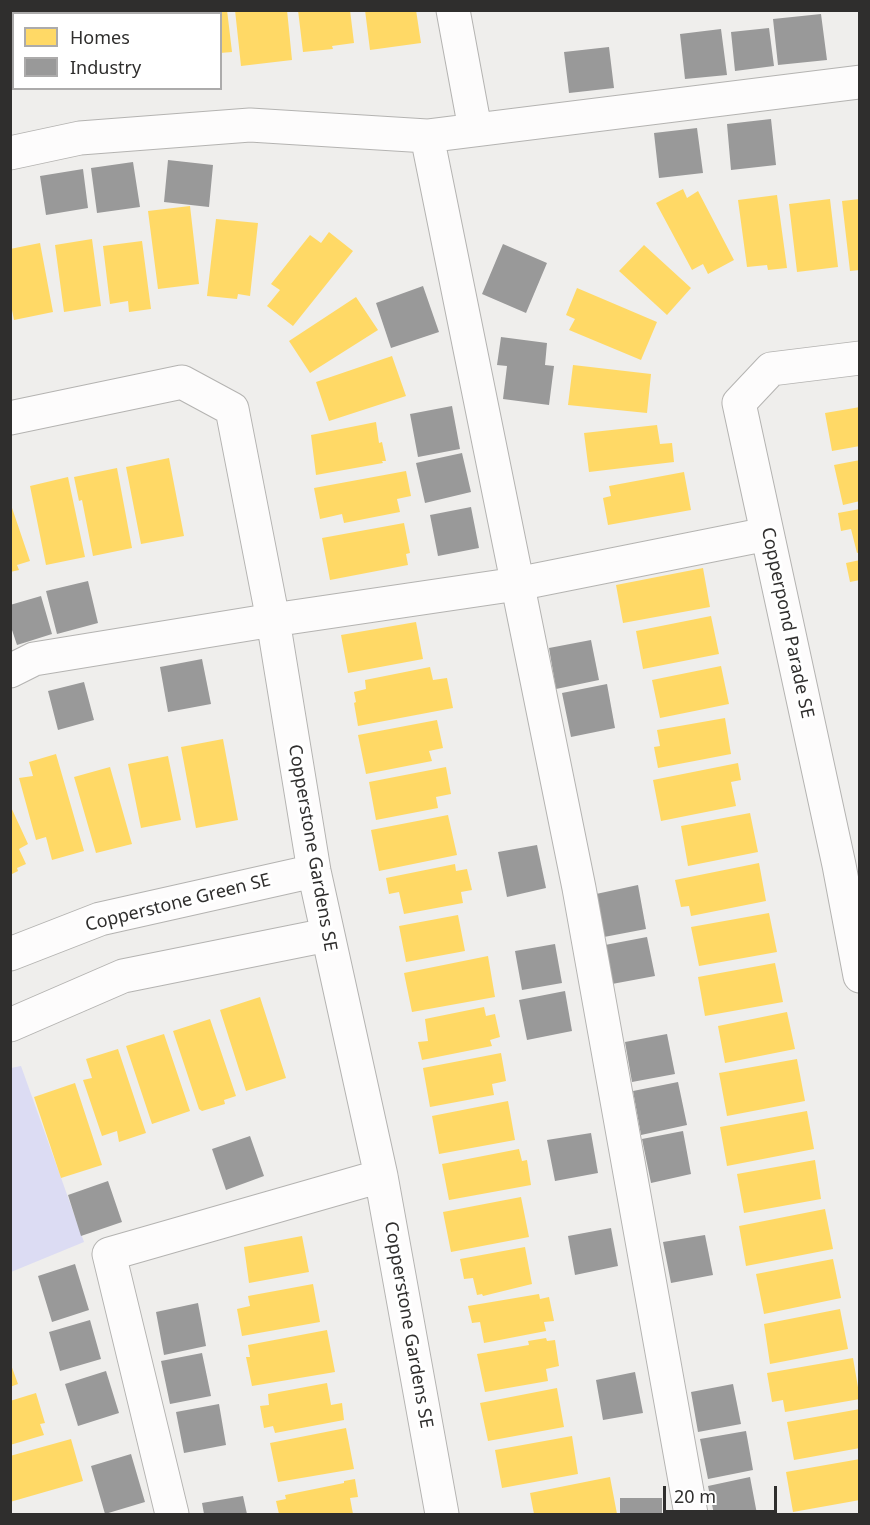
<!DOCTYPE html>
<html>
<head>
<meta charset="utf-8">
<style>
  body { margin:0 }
  #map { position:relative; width:870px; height:1525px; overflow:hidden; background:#efeeec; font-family:"Noto Sans",sans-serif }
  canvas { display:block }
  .frame { position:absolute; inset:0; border:12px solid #2f2e2d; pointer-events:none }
  .legend { position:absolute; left:12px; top:12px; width:210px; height:78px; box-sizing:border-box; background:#fff; border:2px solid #acabab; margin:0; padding:8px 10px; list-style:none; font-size:18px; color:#2f2e2d }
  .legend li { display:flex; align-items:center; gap:12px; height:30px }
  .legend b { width:30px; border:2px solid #acabab }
  .scale { position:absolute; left:663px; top:1486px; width:114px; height:27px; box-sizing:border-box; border:3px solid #2f2e2d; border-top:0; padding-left:8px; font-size:18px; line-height:21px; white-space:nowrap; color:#2f2e2d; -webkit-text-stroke:4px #fff; paint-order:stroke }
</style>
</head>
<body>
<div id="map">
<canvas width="870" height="1525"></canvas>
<div class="frame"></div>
<ul class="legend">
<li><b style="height:16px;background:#ffd966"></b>Homes</li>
<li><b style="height:16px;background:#999"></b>Industry</li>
</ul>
<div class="scale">20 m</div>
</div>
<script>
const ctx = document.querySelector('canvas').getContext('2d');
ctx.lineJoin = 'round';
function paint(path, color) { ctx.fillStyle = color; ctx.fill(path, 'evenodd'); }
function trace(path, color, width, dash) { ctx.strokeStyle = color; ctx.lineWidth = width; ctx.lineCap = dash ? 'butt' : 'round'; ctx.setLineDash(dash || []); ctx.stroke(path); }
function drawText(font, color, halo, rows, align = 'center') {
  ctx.font = font + ' "Noto Sans",sans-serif'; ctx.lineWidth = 6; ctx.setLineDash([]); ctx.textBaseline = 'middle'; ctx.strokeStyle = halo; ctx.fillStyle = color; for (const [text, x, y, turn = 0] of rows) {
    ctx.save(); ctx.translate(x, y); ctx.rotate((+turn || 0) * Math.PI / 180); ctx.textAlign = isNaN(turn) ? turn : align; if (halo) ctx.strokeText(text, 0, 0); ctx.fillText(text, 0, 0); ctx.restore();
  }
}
const green = new Path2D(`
  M21,1066L84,1242L11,1272V1068Z`);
const homes = new Path2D(`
  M10,10H37L38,14H14V68H10Z
  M50,10H99V14H50Z
  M109,10H160L161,14H109Z
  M172,10H227L232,52L220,53V14H172Z
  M235,10H287L292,60L241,66Z
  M298,10H350L354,43L332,46L333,49L303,52Z
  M365,10H416L421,43L370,50Z
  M683,189L687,198L698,191L734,260L708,274L703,264L692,270L656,203Z
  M777,195L787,268L768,270L767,265L747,267L738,200Z
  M830,199L838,267L797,272L789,204Z
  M860,199V270L850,271L842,201Z
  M190,206L199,284L158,289L148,211Z
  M216,219L258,223L250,296L238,294L237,299L207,296Z
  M329,232L353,251L293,326L267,306L280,290L271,284L310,235L321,243Z
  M92,239L101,306L64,312L55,245Z
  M142,241L151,309L129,312L128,301L110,304L103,246Z
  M40,243L53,312L14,320L10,300V249Z
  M644,245L691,288L667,315L619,271Z
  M577,288L657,322L641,360L569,330L575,319L566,315Z
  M356,297L378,330L310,373L289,341Z
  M392,356L406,396L329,421L316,382Z
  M573,365L651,374L647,413L568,405Z
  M860,407V446L832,451L825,413Z
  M376,422L379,443L382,442L386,461H382L383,463L316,475L311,435Z
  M657,425L660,444L672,443L674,462L589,472L584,433Z
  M169,458L184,536L141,544L126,467Z
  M860,460V501L843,505L834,465Z
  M117,468L132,548L93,556L82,500L79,501L74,477Z
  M406,471L411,496L397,499L400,512L344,523L342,514L320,519L314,488Z
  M684,472L691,510L608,525L603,498L611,496L609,486Z
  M68,477L85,557L46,565L30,486Z
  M10,502L30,561L17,565L19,570L10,572Z
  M860,509V552L857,553L851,529L841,531L838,513Z
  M404,523L410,553L406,554L408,565L330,580L322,538Z
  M860,560V580L850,582L846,563Z
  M703,568L710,607L623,623L616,585Z
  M711,616L719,654L643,669L636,631Z
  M416,622L423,659L348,673L341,635Z
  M721,666L729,704L660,718L652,680Z
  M430,667L433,680L447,678L453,708L358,726L354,703L356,702L354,692L366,689L365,680Z
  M725,718L731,754L658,768L654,747L660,746L657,730Z
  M437,720L443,748L429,751L432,761L366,774L358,735Z
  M223,739L238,820L196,828L181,747Z
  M56,754L84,851L52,860L46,837L36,840L19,778L33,776L29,762Z
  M168,756L181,820L141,828L128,764Z
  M738,763L741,780L731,782L736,806L661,821L653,780Z
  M110,767L132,844L96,853L74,777Z
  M446,767L451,794L436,797L438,808L376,820L369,782Z
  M10,805L28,844L19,849L26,864L17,868L18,871L10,875Z
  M750,813L758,852L688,866L681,826Z
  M448,815L457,855L379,871L371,830Z
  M759,863L766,901L691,916L689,906L681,907L675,880Z
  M455,864L456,871L467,869L472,890L461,892L463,903L404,914L399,892L389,894L386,878Z
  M769,913L777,952L699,966L691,927Z
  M458,915L465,951L406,962L399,926Z
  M488,956L495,997L412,1012L404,973Z
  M775,963L783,1002L705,1016L698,977Z
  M260,997L286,1078L246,1091L220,1010Z
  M484,1007L486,1016L495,1014L500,1037L490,1040L492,1046L422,1060L418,1042L428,1041L425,1019Z
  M787,1012L795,1049L725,1063L718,1026Z
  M210,1019L236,1096L224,1100L225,1104L202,1111L199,1109L173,1031Z
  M164,1034L190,1111L152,1124L126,1046Z
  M118,1049L146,1133L119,1142L117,1131L102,1136L83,1080L92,1078L86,1059Z
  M501,1053L506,1081L492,1084L494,1095L430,1107L423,1068Z
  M797,1059L805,1101L727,1116L719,1073Z
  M75,1083L102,1165L61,1178L34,1097Z
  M508,1101L515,1140L439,1154L432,1116Z
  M807,1111L814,1149L727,1166L720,1127Z
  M519,1149L522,1161L527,1160L531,1185L449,1200L442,1164Z
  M815,1160L821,1199L744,1213L737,1174Z
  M521,1197L529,1237L451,1252L443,1212Z
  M825,1209L833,1249L746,1266L739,1226Z
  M302,1236L309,1272L249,1283L244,1247Z
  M525,1247L532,1284L483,1296L482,1294L477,1295L473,1278L464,1279L460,1259Z
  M833,1259L841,1298L764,1314L756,1274Z
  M313,1284L320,1322L242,1336L237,1309L250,1306L248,1296Z
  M539,1294L540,1299L549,1297L554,1321L544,1322L546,1331L484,1343L480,1322L472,1323L468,1306Z
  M840,1309L848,1349L770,1364L764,1324Z
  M327,1330L335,1372L252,1386L246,1357H250L248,1345Z
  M546,1338L547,1341L555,1340L559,1366L546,1369L548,1381L485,1392L477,1354L529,1345L528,1341Z
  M853,1358L860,1399L785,1412L783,1400L772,1402L767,1373Z
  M10,1362L18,1384L10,1387Z
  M327,1383L331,1405L342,1403L344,1420L275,1433L273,1426L264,1428L260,1406L269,1405L268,1394Z
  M557,1388L564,1427L488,1441L480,1403Z
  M36,1393L45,1423L40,1424L44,1435L10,1445V1401Z
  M860,1409V1448L794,1460L787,1422Z
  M346,1428L354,1469L278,1482L270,1443Z
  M572,1436L578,1474L502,1488L495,1450Z
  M71,1439L83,1481L10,1502V1456Z
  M860,1459V1500L793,1512L786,1472Z
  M610,1477L617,1514H534L530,1493Z
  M355,1479L358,1497L350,1498L353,1514H279L276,1501L286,1499L285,1495L344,1483V1481Z`);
const industry = new Path2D(`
  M821,14L827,60L778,65L773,19Z
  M769,28L774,66L735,71L731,32Z
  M721,29L727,75L685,79L680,34Z
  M609,47L614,88L569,93L564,52Z
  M771,119L776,165L731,170L727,124Z
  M697,128L703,173L659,178L654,133Z
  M168,160L213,165L209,207L164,202Z
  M133,162L140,207L97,213L91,168Z
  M83,169L88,208L46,215L40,176Z
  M503,244L547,263L526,313L482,294Z
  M423,286L439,332L391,348L376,303Z
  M501,337L547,343L545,365L554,366L549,405L503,399L507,366L497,365Z
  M452,406L460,449L418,457L410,414Z
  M462,453L471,492L425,503L416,463Z
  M471,507L479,548L438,556L430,515Z
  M88,581L98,623L57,634L46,591Z
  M41,596L52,634L17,645L10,624V605Z
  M591,640L599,680L556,689L549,648Z
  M202,659L211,704L168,712L160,667Z
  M84,682L94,720L58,730L48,691Z
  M607,684L615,728L571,737L562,693Z
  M537,845L546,888L507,897L498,852Z
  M638,885L646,929L604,937L596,894Z
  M647,937L655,976L612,984L605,945Z
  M555,944L562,983L522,990L515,951Z
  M565,991L572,1031L527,1040L519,1000Z
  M667,1034L675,1074L632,1082L625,1042Z
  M678,1082L687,1125L641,1135L633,1091Z
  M683,1131L691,1174L651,1183L642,1139Z
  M591,1133L598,1173L555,1181L547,1140Z
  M250,1136L264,1176L226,1190L212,1149Z
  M108,1181L122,1222L81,1236L68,1195Z
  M611,1228L618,1266L575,1275L568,1236Z
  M705,1235L713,1275L671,1283L663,1242Z
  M75,1264L89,1310L52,1322L38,1276Z
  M198,1303L206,1346L164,1355L156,1312Z
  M90,1320L101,1359L60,1371L49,1332Z
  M202,1353L211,1396L170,1404L161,1361Z
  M106,1371L119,1413L78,1426L65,1384Z
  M635,1372L643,1413L603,1420L596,1380Z
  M733,1384L741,1424L698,1432L691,1392Z
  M219,1404L226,1445L184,1453L176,1412Z
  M746,1431L753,1470L708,1479L700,1439Z
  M131,1454L145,1502L105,1514L91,1466Z
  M750,1477L757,1514H714L708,1486Z
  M243,1496L247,1514H204L202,1503Z
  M620,1498H662V1514H620Z`);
const minor = new Path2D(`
  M453,10L475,129
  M427,136L579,888L691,1514
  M10,153L80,138L250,125L427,136L860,82
  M860,358L771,369L739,403L839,865L860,976
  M10,418L182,382L232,409L273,620L314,871L381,1176L442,1514
  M10,671L34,659L273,620L517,584L767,534
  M10,954L100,919L314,871
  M10,1025L123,976L327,935
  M172,1514L109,1254L381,1176`);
const streetNames = [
  ["Copperpond Parade SE",787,623,78],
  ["Copperstone Gardens SE",312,848,80],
  ["Copperstone Green SE",178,903,-14],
  ["Copperstone Gardens SE",408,1325,80]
];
paint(green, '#dcdcf3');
paint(homes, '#ffd966');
paint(industry, '#999');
trace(minor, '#b4b3b1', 35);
trace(minor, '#fdfcfc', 33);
drawText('18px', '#2f2e2d', '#fff', streetNames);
</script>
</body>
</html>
